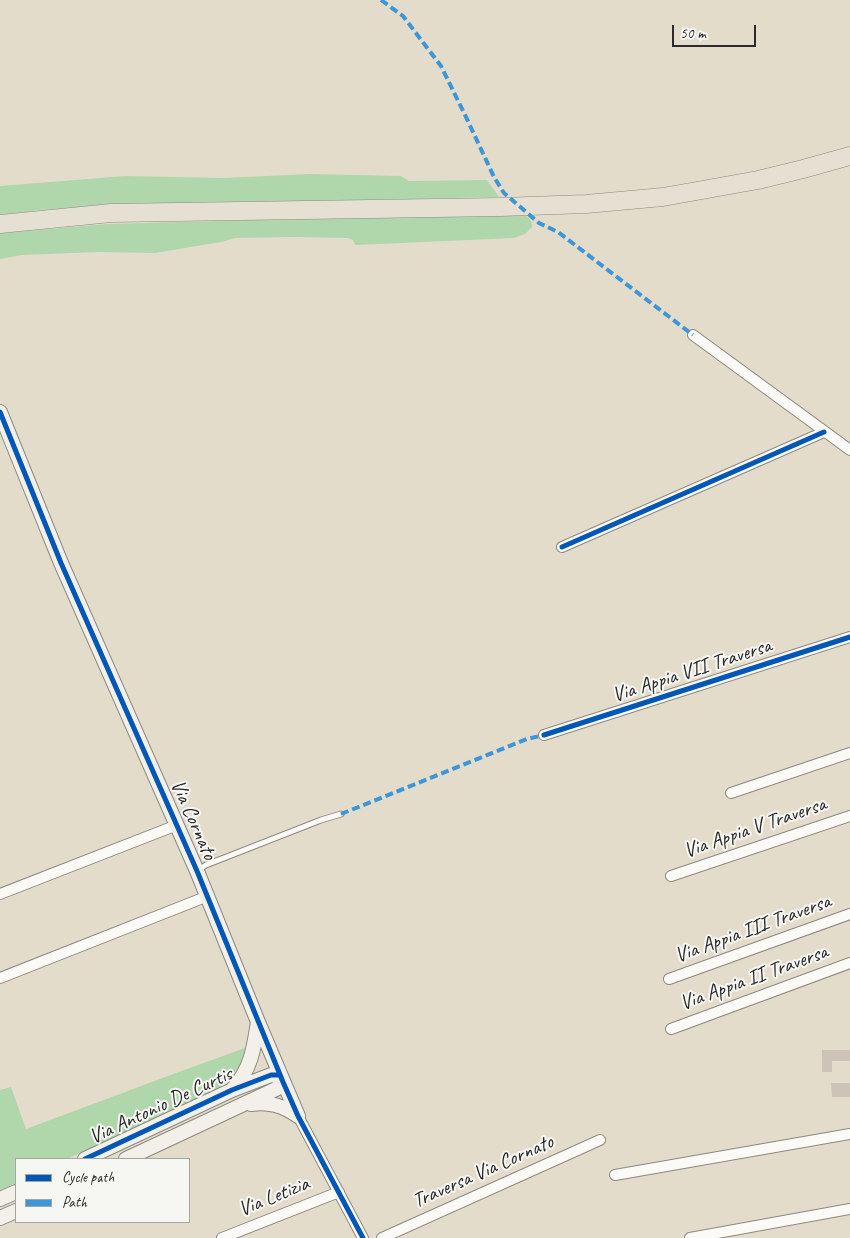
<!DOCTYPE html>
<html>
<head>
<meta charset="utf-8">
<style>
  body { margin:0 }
  #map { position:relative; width:850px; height:1238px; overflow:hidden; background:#e3dccb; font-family:Caveat,sans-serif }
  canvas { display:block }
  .legend { position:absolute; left:15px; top:1158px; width:175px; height:65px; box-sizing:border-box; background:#f6f6f2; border:1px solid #a5a5a2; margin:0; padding:6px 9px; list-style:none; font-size:15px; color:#2b2b2b }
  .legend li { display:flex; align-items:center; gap:10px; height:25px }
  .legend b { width:25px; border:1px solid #a5a5a2 }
  .scale { position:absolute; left:672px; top:25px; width:84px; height:22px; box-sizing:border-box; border:2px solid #2b2b2b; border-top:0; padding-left:6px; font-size:15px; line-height:18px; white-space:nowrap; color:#2b2b2b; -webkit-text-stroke:4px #f6f6f2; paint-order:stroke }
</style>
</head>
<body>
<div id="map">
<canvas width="850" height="1238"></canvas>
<ul class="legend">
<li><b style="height:6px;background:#0057b8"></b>Cycle path</li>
<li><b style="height:6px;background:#3c96d7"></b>Path</li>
</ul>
<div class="scale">50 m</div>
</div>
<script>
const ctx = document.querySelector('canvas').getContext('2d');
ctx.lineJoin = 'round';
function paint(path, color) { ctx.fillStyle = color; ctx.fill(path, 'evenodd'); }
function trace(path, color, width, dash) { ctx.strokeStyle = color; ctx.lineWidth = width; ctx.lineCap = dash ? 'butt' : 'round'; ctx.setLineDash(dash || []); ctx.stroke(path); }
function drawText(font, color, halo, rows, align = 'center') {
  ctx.font = font + ' Caveat,sans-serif'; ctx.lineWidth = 4; ctx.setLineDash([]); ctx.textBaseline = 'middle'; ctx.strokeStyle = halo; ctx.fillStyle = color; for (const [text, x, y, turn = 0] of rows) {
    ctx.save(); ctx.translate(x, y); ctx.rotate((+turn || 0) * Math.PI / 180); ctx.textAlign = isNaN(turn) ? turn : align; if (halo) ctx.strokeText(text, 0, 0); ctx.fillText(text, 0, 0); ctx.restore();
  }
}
const green = new Path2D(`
  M310,174L401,176L409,181L487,180L499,197L139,205L40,210L0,216V186L125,176L223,178Z
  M523,215C529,217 532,220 532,227L525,234L514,238L355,245L353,240L348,238L293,237L236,238L221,242L155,253L98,252L22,255L0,259V233H3L107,224L251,220Z
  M245,1048C241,1067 234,1075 220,1088L67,1159H16V1183L0,1190V1090L11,1087L26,1129L176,1073Z`);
const building = new Path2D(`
  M822,1050H850V1061H832V1072H822Z
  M831,1083H850V1097H832Z`);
const lane = new Path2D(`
  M198,870L206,865L321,820L341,814`);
const street = new Path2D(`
  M693,335L850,450
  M562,547L824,432
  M544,735L850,637
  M731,793L850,753
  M671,876L850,816
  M0,894L177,825
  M0,978L208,896
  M669,979L850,914
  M671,1029L850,963
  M298,1116L363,1238
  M615,1175L850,1134
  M222,1238L339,1192
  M382,1238L600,1140
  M690,1238L850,1209`);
const secondary = new Path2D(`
  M0,412L61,563L197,871L258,1022L298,1116
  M233,1089C251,1069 254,1048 258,1022
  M251,1104C269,1101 283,1106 298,1116
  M85,1159L232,1090L271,1075H280
  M126,1159L276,1089L283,1082
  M0,1199L16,1192
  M0,1218L16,1211`);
const highway = new Path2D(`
  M0,224L111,213L500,207L586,204L663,197L758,180L803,169L850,156`);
const quiet = new Path2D(`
  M381,0L403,16L441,66L466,117L494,177L504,193L539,223L558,232L693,335
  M341,814L527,739L544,735`);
const cycleway = new Path2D(`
  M0,412L61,563L197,871L283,1082L298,1116L363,1238
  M562,547L824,432
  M544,735L850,637
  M85,1159L232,1090L271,1075H280`);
const streetNames = [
  ["Via Appia VII Traversa",692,671,-18],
  ["Via Cornato",193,820,66],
  ["Via Appia V Traversa",755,828,-19],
  ["Via Appia III Traversa",753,929,-20],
  ["Via Appia II Traversa",754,978,-20],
  ["Via Antonio De Curtis",161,1106,-25],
  ["Traversa Via Cornato",483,1172,-24],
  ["Via Letizia",274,1197,-22]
];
paint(green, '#afd7ab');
paint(building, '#cdc3b6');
trace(lane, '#8d8981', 7);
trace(street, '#8d8981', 12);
trace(secondary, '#8d8981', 16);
trace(highway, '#8d8981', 19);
trace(lane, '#fbfaf7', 5);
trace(street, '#fbfaf7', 10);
trace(secondary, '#f2f0e9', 14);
trace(highway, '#e6e0d3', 18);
trace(quiet, '#3c96d7', 4, [8, 4]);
trace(cycleway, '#0057b8', 5);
drawText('21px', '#2b2b2b', '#f6f6f2', streetNames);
</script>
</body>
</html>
